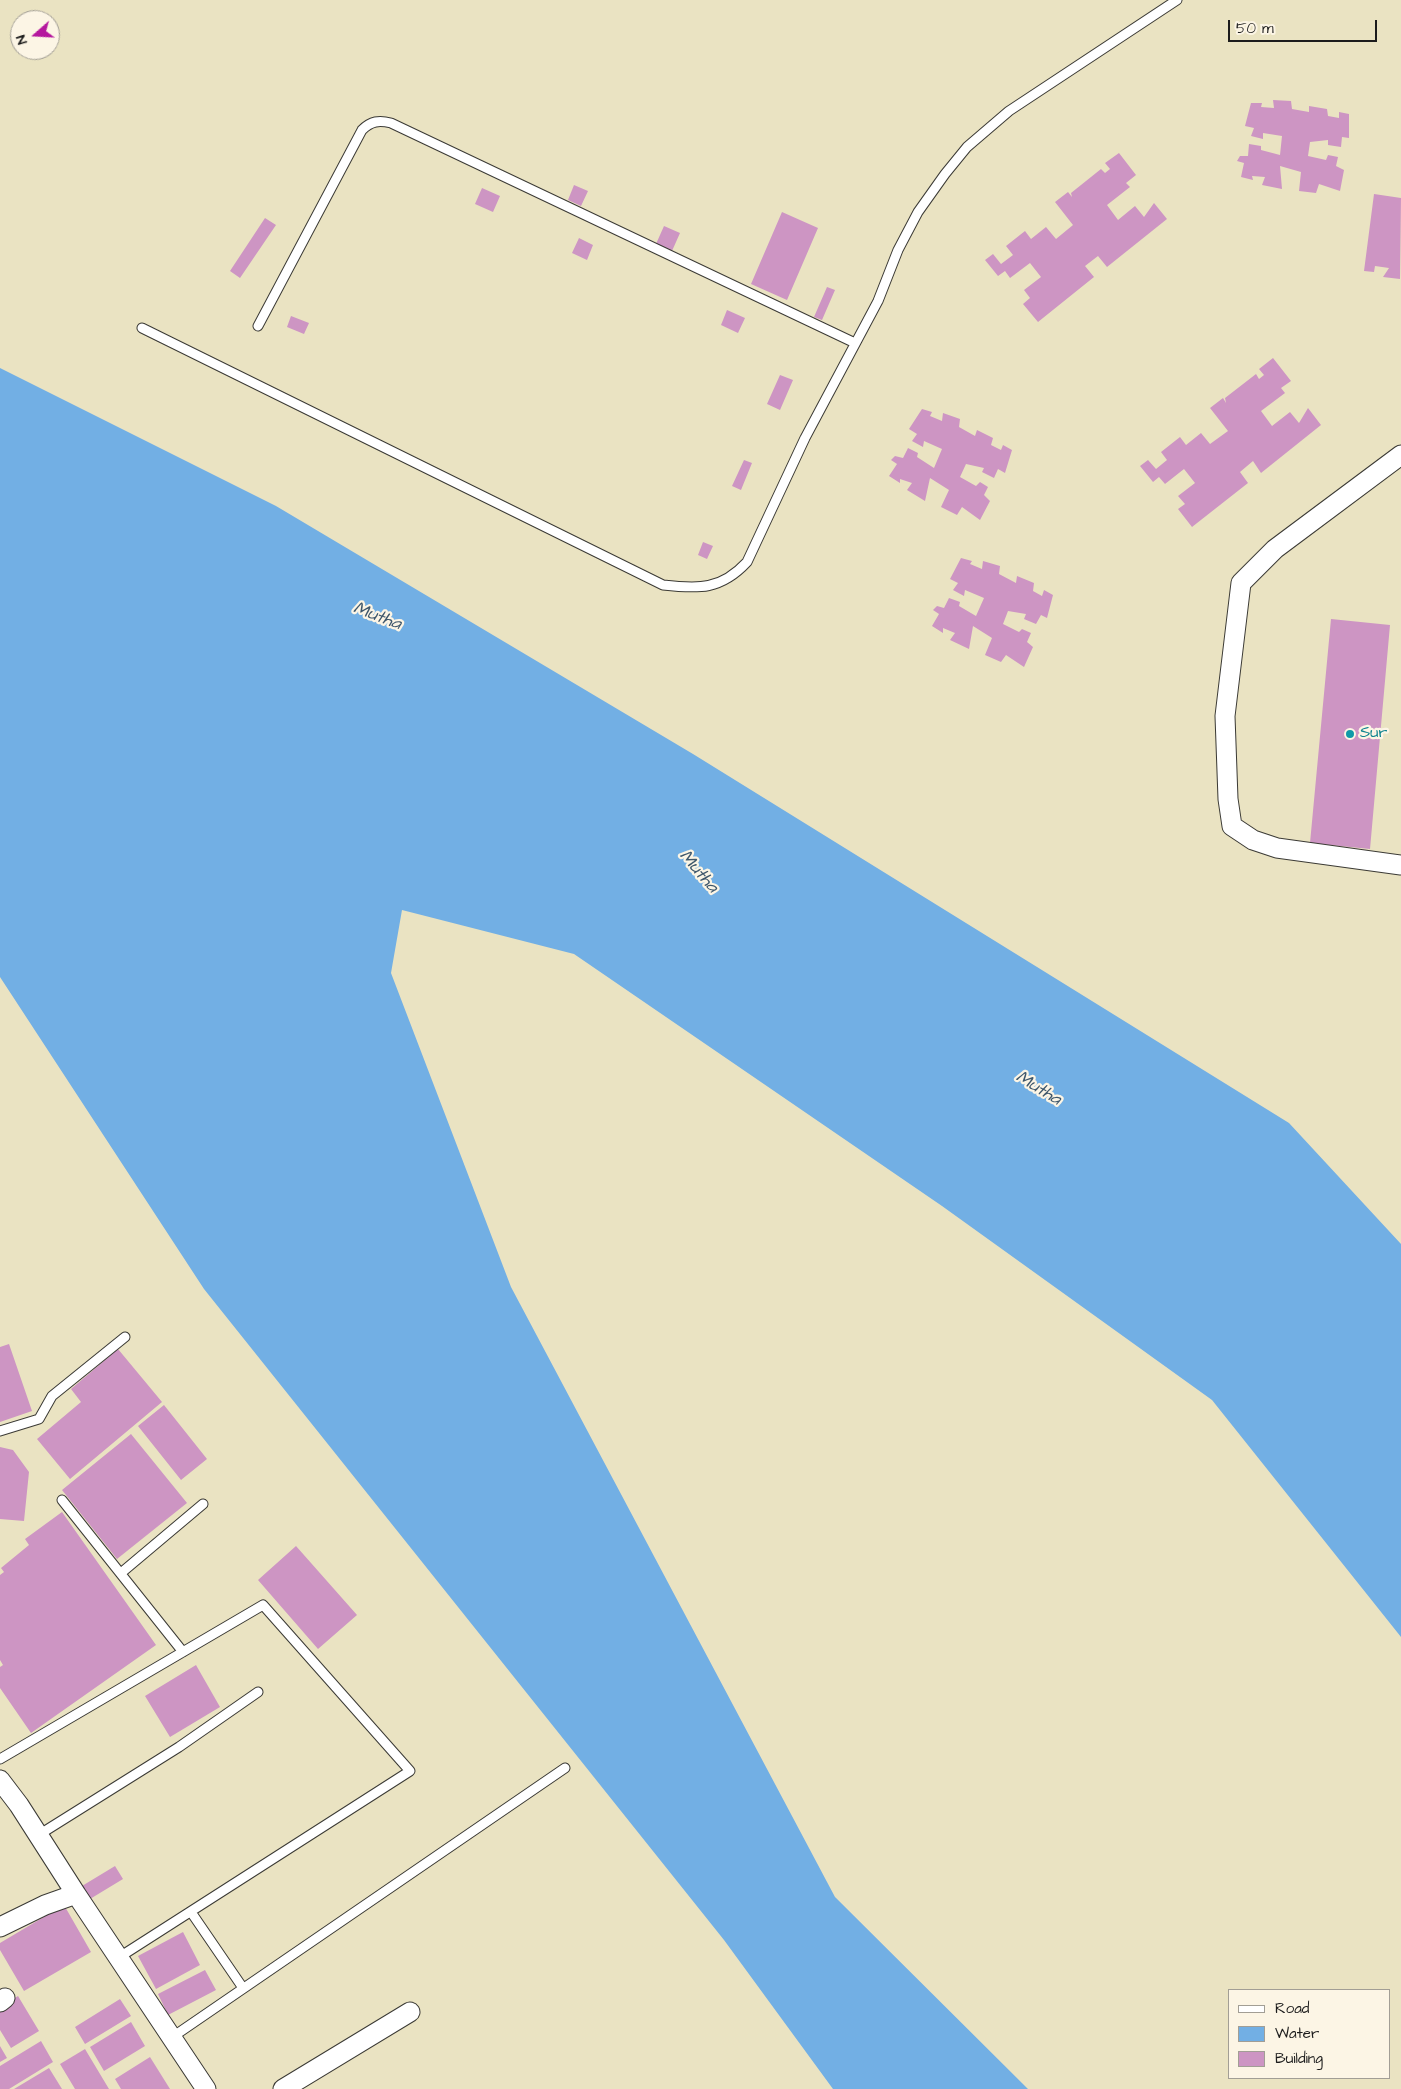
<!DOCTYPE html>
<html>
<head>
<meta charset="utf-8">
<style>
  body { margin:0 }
  #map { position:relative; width:1401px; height:2089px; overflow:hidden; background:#eae3c2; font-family:"Architects Daughter",sans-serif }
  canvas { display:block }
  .legend { position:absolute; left:1228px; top:1989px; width:162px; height:90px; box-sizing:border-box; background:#fcf5e5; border:1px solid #a29e95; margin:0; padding:6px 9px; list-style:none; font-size:15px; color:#1c1c1c }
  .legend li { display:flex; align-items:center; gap:10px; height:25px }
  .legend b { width:25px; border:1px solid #a29e95 }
  .north { position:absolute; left:10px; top:10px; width:50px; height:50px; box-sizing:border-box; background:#fcf5e5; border:1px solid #a29e95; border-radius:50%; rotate:251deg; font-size:14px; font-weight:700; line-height:20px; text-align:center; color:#1c1c1c }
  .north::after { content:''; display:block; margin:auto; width:18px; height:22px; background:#b5179e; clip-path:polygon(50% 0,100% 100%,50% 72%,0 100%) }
  .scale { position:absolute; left:1228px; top:20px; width:149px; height:22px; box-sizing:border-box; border:2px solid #1c1c1c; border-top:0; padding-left:6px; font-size:15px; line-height:18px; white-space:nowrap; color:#1c1c1c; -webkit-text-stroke:4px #fcf5e5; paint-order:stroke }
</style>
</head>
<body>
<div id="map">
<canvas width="1401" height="2089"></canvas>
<ul class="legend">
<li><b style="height:6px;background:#fff"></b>Road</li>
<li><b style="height:14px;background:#72afe4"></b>Water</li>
<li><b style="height:14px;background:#cd95c3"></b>Building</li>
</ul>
<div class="north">N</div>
<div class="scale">50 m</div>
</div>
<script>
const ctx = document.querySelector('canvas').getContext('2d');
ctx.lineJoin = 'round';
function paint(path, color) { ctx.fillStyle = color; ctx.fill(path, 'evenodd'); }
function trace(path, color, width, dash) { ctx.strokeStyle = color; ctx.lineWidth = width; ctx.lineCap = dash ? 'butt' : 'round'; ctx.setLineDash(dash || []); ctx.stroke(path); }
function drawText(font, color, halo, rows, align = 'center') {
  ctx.font = font + ' "Architects Daughter",sans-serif'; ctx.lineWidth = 4.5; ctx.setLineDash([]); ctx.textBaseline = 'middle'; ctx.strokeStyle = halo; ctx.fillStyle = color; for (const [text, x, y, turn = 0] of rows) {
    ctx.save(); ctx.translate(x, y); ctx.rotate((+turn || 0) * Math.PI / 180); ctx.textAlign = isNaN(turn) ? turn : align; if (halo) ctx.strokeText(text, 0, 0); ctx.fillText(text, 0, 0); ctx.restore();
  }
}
const water = new Path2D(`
  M0,368L276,506L693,754L1289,1123L1401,1244V1637L1212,1400L942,1206L574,954L402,910L391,973L511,1287L835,1897L1028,2089H833L724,1940L204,1289L0,977Z`);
const building = new Path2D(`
  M1273,100L1291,101L1292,109L1309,112V106L1327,109L1328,116L1339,118V112L1349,114V138L1342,137L1341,147L1328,145V140L1310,142L1308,156L1326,160L1328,155L1338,157L1336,166L1344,170L1340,191L1319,184L1316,193L1299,191L1301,172L1280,166L1282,189L1262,185L1265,177L1252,176L1253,180L1241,177L1244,163L1237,161L1240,156H1248L1249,144L1261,146V150L1280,155L1282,136L1263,133V139L1251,136L1254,128L1245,126L1251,103H1262L1261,107L1274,108Z
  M1119,153L1136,175L1126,183L1130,187L1107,205L1118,220L1135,206L1144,217L1154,203L1167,219L1107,267L1098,256L1085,266L1094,277L1038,322L1023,304L1030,298L1024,290L1041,277L1030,263L1010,278L1005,271L998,276L985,260L993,254L1001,264L1013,255L1006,246L1025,231L1031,239L1046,227L1056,239L1073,225L1055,202L1068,192L1072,197L1071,193L1101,169L1105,173L1110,169L1105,163Z
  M574,185L588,191L581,206L568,200Z
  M482,188L500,196L493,212L475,204Z
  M1374,194L1401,198L1400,279L1383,277L1389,268L1375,266L1374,272L1364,271Z
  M782,212L818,228L787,300L751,284Z
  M265,218L276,225L240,278L230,271Z
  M664,226L680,233L672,251L656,244Z
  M579,238L593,245L587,260L572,253Z
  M827,287L835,290L822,320L814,317Z
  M727,310L745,318L738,333L721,325Z
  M291,316L309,323L304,334L287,327Z
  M1273,358L1291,381L1281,388L1285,393L1261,411L1272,426L1290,412L1299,423L1308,408L1321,425L1261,473L1253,461L1240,472L1248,483L1192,527L1178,509L1185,504L1178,496L1195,483L1184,469L1165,484L1159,477L1153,482L1140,466L1148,460L1156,469L1167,460L1161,452L1180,437L1186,445L1201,433L1210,444L1228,431L1210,408L1223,398L1226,403L1225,398L1256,374L1259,379L1264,375L1259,369Z
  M780,375L793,380L780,410L767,404Z
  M922,409L932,412L930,416L942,421L943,413L960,419L959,427L975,436L977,430L993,438L991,445L1001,450L1003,445L1012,450L1005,473L998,469L994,478L982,472L984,468L966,464L960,477L976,486L980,482L988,487L984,495L990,501L980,520L962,507L957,515L941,507L949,490L930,478L925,501L907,490L912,483L900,479V483L889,476L897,464L891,460L895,456L903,458L908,448L918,453L917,457L934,468L942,449L924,441L923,447L912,441L917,434L909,429Z
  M744,460L752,463L741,490L732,486Z
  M703,542L713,546L707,559L698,555Z
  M961,558L972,561L970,564L982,569L983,561L1000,566L999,574L1016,583L1017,576L1034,583L1033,591L1042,596L1044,590L1053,595L1047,618L1041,615L1036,624L1024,619L1026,614L1008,611L1003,624L1019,632L1022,629L1031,633L1027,642L1033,647L1024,667L1006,655L1001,662L985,655L992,638L973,626L969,649L950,640L955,633L943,628V633L932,626L939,614L933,610L937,606L944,608L949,598L960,602L959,606L976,616L984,598L965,590L964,596L953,590L958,583L950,579Z
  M1331,619L1390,625L1370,849L1310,843Z
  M9,1344L32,1411L0,1422V1347Z
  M118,1349L162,1402L70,1479L37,1439L81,1402L71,1389Z
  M164,1405L207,1459L181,1480L138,1426Z
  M131,1434L187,1503L117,1559L62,1490Z
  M0,1447L13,1450L29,1472L24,1521L0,1519Z
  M62,1512L156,1645L31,1733L0,1688V1667L3,1665L0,1660V1575L4,1572L1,1568L29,1545L25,1539Z
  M296,1546L357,1615L318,1649L258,1580Z
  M196,1665L220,1707L170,1737L145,1696Z
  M115,1866L123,1879L90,1899L82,1886Z
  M64,1905L91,1952L24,1991L0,1950V1943Z
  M183,1932L200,1965L156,1989L138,1956Z
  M205,1970L216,1990L168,2015L158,1994Z
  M18,1996L39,2031L11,2048L0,2030V2007Z
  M120,1999L131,2016L85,2044L75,2027Z
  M131,2022L145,2046L104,2071L90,2047Z
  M41,2041L53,2062L9,2089H0V2066Z
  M0,2046L7,2058L0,2062Z
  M85,2049L109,2089H75L60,2064Z
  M150,2057L170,2089H121L115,2079Z
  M49,2068L62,2089H14Z`);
const lane = new Path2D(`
  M258,326L362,130C371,121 379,120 391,123L855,343
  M142,328L663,585C699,589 721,590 747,562L805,438L878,301L898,250L918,212L945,174L967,147L1009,111L1177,0
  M0,1431L39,1419L52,1396L125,1337
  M62,1500L183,1652
  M121,1573L203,1504
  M0,1759L263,1605L410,1771L118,1958
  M37,1836L179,1747L258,1692
  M191,1912L243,1988
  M171,2038L565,1768`);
const street = new Path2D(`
  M1401,455L1275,549L1241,583L1225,716L1228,799L1232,826L1253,840L1277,848L1401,865
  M0,1780L19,1805L76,1894L45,1905L0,1927
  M76,1894L206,2089
  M0,2002L5,1998
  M283,2089L410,2012`);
const markers = [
  [1350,734,5,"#0f9aa8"]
];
const cultureNames = [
  ["Sur",1360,734]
];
const waterNames = [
  ["Mutha",377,617,21],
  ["Mutha",698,872,49],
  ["Mutha",1038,1089,31]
];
paint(water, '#72afe4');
paint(building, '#cd95c3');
trace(lane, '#3b3a35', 11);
trace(street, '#3b3a35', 21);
trace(lane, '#fff', 9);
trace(street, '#fff', 19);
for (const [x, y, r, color] of markers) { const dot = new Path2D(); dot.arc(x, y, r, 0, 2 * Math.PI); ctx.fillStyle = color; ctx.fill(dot); trace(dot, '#fcf5e5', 2); }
drawText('16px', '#0d838f', '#fcf5e5', cultureNames, 'left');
drawText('italic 18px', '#3e576c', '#fcf5e5', waterNames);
</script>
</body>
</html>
